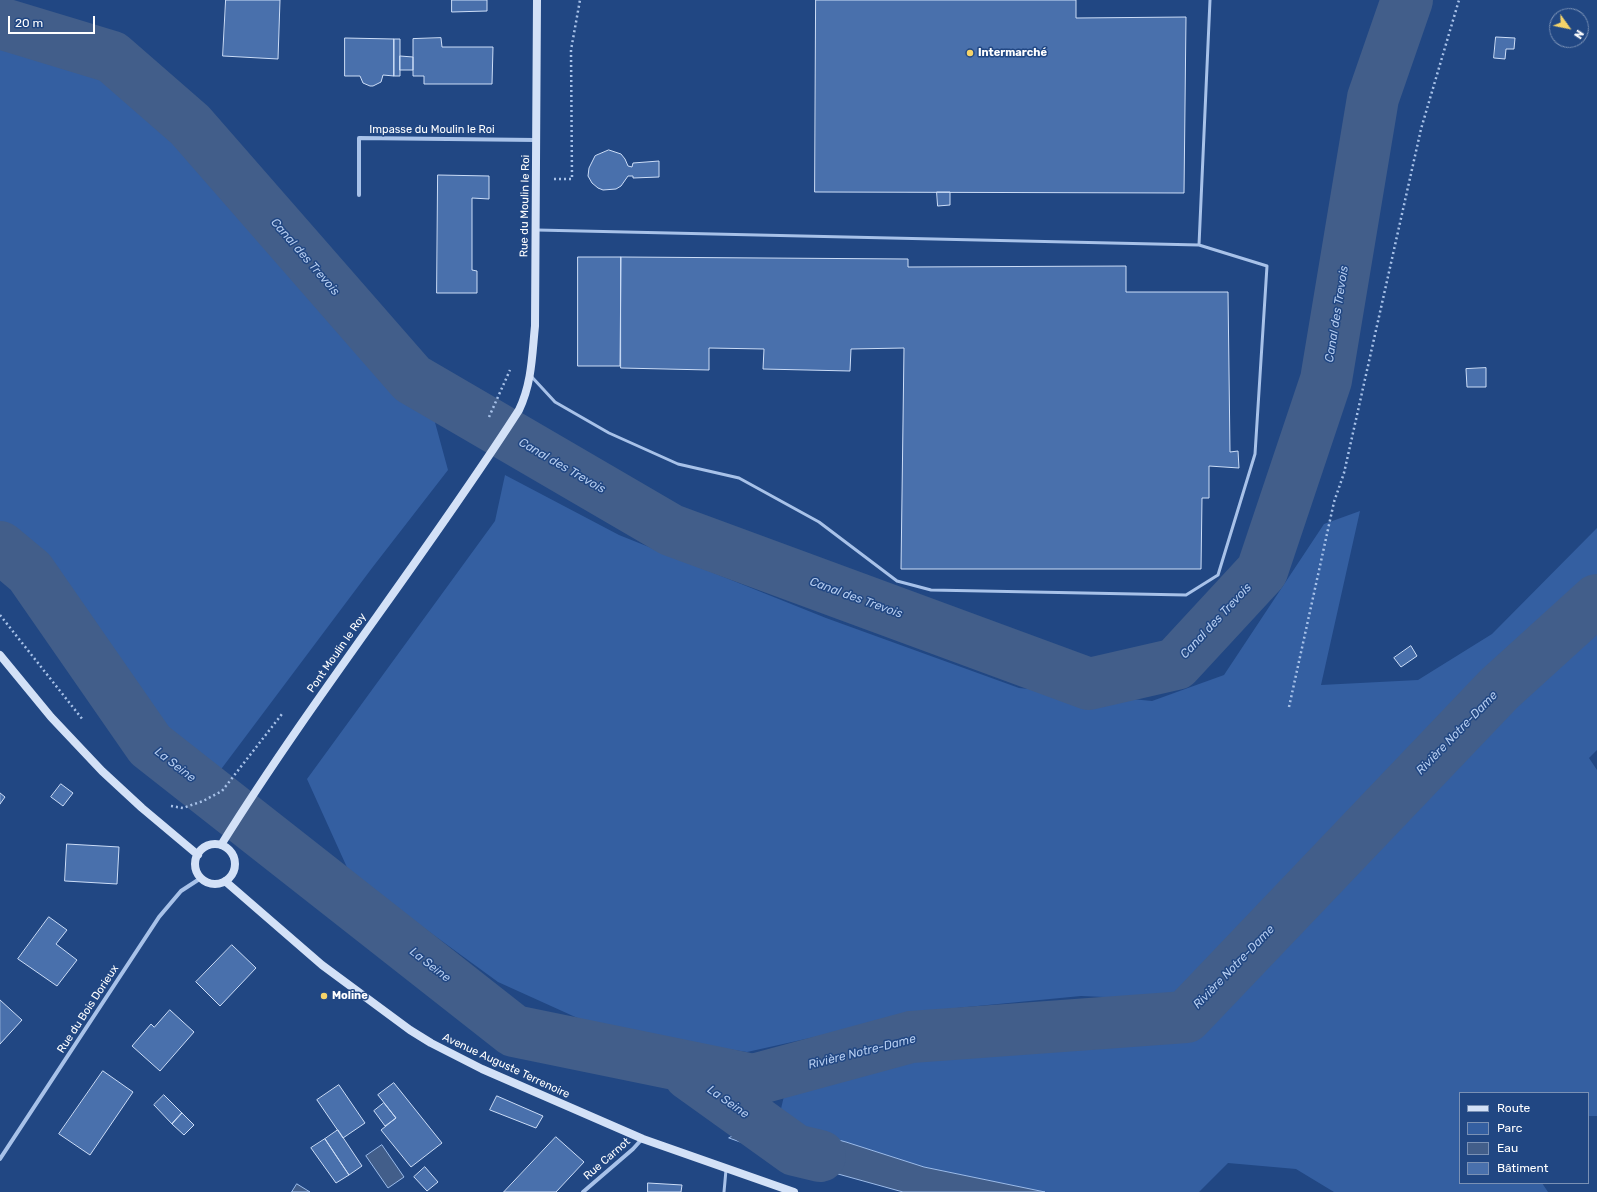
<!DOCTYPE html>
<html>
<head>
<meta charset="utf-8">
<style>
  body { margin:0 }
  #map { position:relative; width:1597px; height:1192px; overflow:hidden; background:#214783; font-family:Rubik,sans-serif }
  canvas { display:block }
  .legend { position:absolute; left:1459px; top:1092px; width:130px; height:92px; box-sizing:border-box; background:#214783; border:1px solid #7a91b5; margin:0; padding:5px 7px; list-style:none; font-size:12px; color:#fff }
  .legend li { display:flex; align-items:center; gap:8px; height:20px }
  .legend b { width:20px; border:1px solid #7a91b5 }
  .north { position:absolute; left:1549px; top:8px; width:40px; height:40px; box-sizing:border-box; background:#214783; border:1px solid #7a91b5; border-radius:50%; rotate:123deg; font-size:11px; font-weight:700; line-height:16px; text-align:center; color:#fff }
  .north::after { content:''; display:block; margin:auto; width:14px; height:18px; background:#f6d469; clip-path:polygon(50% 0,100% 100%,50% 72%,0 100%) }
  .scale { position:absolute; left:8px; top:16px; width:87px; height:18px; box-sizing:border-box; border:2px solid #fff; border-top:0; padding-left:5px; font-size:12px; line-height:14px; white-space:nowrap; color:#fff; -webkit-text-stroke:3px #214783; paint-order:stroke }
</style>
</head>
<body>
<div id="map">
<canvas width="1597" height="1192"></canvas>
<ul class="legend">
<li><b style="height:5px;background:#d3e1f7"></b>Route</li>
<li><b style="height:11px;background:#345fa1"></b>Parc</li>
<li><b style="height:11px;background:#425e8a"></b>Eau</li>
<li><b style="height:11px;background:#4970ac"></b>Bâtiment</li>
</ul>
<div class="north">N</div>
<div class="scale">20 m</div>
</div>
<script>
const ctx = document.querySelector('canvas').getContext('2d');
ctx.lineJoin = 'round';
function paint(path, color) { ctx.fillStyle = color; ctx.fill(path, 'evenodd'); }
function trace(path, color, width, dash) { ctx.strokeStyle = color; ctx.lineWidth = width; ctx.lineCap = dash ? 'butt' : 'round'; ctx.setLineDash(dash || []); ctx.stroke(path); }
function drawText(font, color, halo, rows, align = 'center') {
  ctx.font = font + ' Rubik,sans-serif'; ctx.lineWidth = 3; ctx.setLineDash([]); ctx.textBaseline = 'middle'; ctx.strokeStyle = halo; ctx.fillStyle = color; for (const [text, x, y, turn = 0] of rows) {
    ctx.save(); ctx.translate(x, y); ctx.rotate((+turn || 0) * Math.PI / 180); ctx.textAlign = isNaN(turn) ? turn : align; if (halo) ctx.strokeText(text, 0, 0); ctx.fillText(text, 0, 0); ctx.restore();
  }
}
const green = new Path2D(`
  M0,42L89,66L167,134L333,319L433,415L448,470L372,568L219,772L164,734L24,544L0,524Z
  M505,475L619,535L826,618L1019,688L1152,701L1224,675L1324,524L1360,511L1321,685L1418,680L1492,634L1597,528V577L1420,749L1234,952L1175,1000L1081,996L936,1010L747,1052L604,1030L498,982L350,874L307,779L495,521Z
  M1597,615V750L1589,758L1597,770V1116H1588V1093H1460V1183H1542L1548,1192H1334L1296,1169L1228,1163L1199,1192H1045L924,1167L846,1142L790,1127L780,1113L784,1096L828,1077L920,1058L1143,1044L1188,1033L1237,985L1420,783Z`);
const water = new Path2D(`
  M780,1113L790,1127L846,1142L924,1167L1045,1192H903L802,1164L729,1138Z
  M382,1145L404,1177L388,1188L366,1156Z
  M297,1184L310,1192H292Z`);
const river = new Path2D(`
  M0,23L112,57L190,125L412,379L671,530L1089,684L1176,664L1262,571L1326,380L1373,98L1407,0
  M0,547L30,572L150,745L514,1031L753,1080L911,1037L1186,1017L1499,689L1597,600
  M689,1074L795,1150L820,1156`);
const building = new Path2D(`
  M226,0H280L278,59L223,56Z
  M452,0H487V11L452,12Z
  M816,0H1076V18L1186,17L1184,193L815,192Z
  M1496,37L1515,38L1514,49H1506L1505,59L1494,58Z
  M345,38L394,39V76L383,75L381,82L373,86H370L363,83L360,76H345Z
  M441,38L442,47H493L492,84H424V76H413V39Z
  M394,39H400V76H394Z
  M400,56L413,57V70H400Z
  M609,150L621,154L625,159L628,166L632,167L633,163L659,161V177L633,178V176H628L621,186L616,189L603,190L598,188L592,183L588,176L589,168L595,156Z
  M438,175L489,176V199L472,198V270L477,271V293H437Z
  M937,192H950V205L938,206Z
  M578,257H621L620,366H578Z
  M621,257L908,259V267L1126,266V292H1228L1230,452L1238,451L1239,468L1209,466V498H1202L1201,569H901L904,348L851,349L850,371L763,369L764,349L709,348V370L621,368Z
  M1486,368V387H1467L1466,369Z
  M1411,646L1417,656L1401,667L1394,658Z
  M61,784L73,793L63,806L51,797Z
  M0,793L5,797L0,804Z
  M67,844L119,847L117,884L65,881Z
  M49,917L67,930L56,944L77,960L57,986L18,959Z
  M232,945L256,968L220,1006L196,982Z
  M0,1000L22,1020L0,1044Z
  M170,1010L194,1032L160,1071L132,1046L151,1024L154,1027Z
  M103,1071L133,1092L90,1155L59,1134Z
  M394,1083L442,1143L411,1167L381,1130L396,1118L378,1095Z
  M339,1085L365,1123L343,1138L317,1100Z
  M164,1095L182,1113L172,1124L154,1105Z
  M497,1096L543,1116L536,1128L490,1110Z
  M384,1103L396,1118L385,1126L374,1111Z
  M182,1113L194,1125L184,1135L172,1124Z
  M338,1130L362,1166L349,1175L325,1139Z
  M556,1137L584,1162L556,1192H504Z
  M325,1139L349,1175L336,1183L311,1148Z
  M425,1167L438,1182L427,1191L414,1177Z
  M648,1183L682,1185L681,1192H648Z`);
const path = new Path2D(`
  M554,179H572L571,50L580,0
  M489,417L510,370
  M0,615L83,720
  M1289,707L1334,502L1344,473L1421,129L1459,0
  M171,806L183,808L203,801L222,791L282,714`);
const lane = new Path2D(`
  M1199,245L1210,0
  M531,376L555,402L609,433L678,464L739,478L819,522L897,581L931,590L1186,595L1218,575L1255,454L1267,266L1199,245L537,230
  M724,1192L726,1170`);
const street = new Path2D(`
  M359,195V138L536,140
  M0,1159L159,917L181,891L201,878
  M583,1192L633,1149L642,1139`);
const secondary = new Path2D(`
  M0,655L51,717L102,771L142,808L198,855
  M195 864a20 20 0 1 1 40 0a20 20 0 1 1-40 0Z
  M221,845C314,696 424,558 519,410C532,383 532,355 535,326L537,0
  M225,881L322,965L410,1030L431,1043L482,1069L643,1139L794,1192`);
const markers = [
  [970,53,4,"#f6d469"],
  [324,996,4,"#f6d469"]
];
const poiNames = [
  ["Intermarché",978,53],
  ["Moline",332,996]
];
const streetNames = [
  ["Impasse du Moulin le Roi",432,130],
  ["Rue du Moulin le Roi",525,206,-89],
  ["Pont Moulin le Roy",337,653,-55],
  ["Rue du Bois Dorieux",88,1009,-57],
  ["Avenue Auguste Terrenoire",506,1066,25],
  ["Rue Carnot",607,1159,-41]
];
const waterNames = [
  ["Canal des Trevois",305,257,49],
  ["Canal des Trevois",1337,314,-81],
  ["Canal des Trevois",562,466,30],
  ["Canal des Trevois",856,598,20],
  ["Canal des Trevois",1216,621,-47],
  ["Rivière Notre-Dame",1457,733,-46],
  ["La Seine",175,765,38],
  ["La Seine",430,965,38],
  ["Rivière Notre-Dame",1234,967,-46],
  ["Rivière Notre-Dame",862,1052,-14],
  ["La Seine",728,1102,35]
];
paint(green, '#345fa1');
paint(water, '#425e8a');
trace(water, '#9cbcea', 1);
trace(river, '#425e8a', 52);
paint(building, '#4970ac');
trace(building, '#ccddf7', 1);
trace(path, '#a8c2e9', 2.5, [2, 3]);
trace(lane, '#a8c2e9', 3);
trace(street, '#a8c2e9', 4);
trace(secondary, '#d3e1f7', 8);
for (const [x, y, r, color] of markers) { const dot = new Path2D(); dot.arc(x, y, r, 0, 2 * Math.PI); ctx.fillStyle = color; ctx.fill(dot); trace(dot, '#214783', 1.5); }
drawText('bold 11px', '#fff', '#214783', poiNames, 'left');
drawText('11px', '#fff', '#214783', streetNames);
drawText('italic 12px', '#b4ccf0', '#214783', waterNames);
</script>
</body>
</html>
